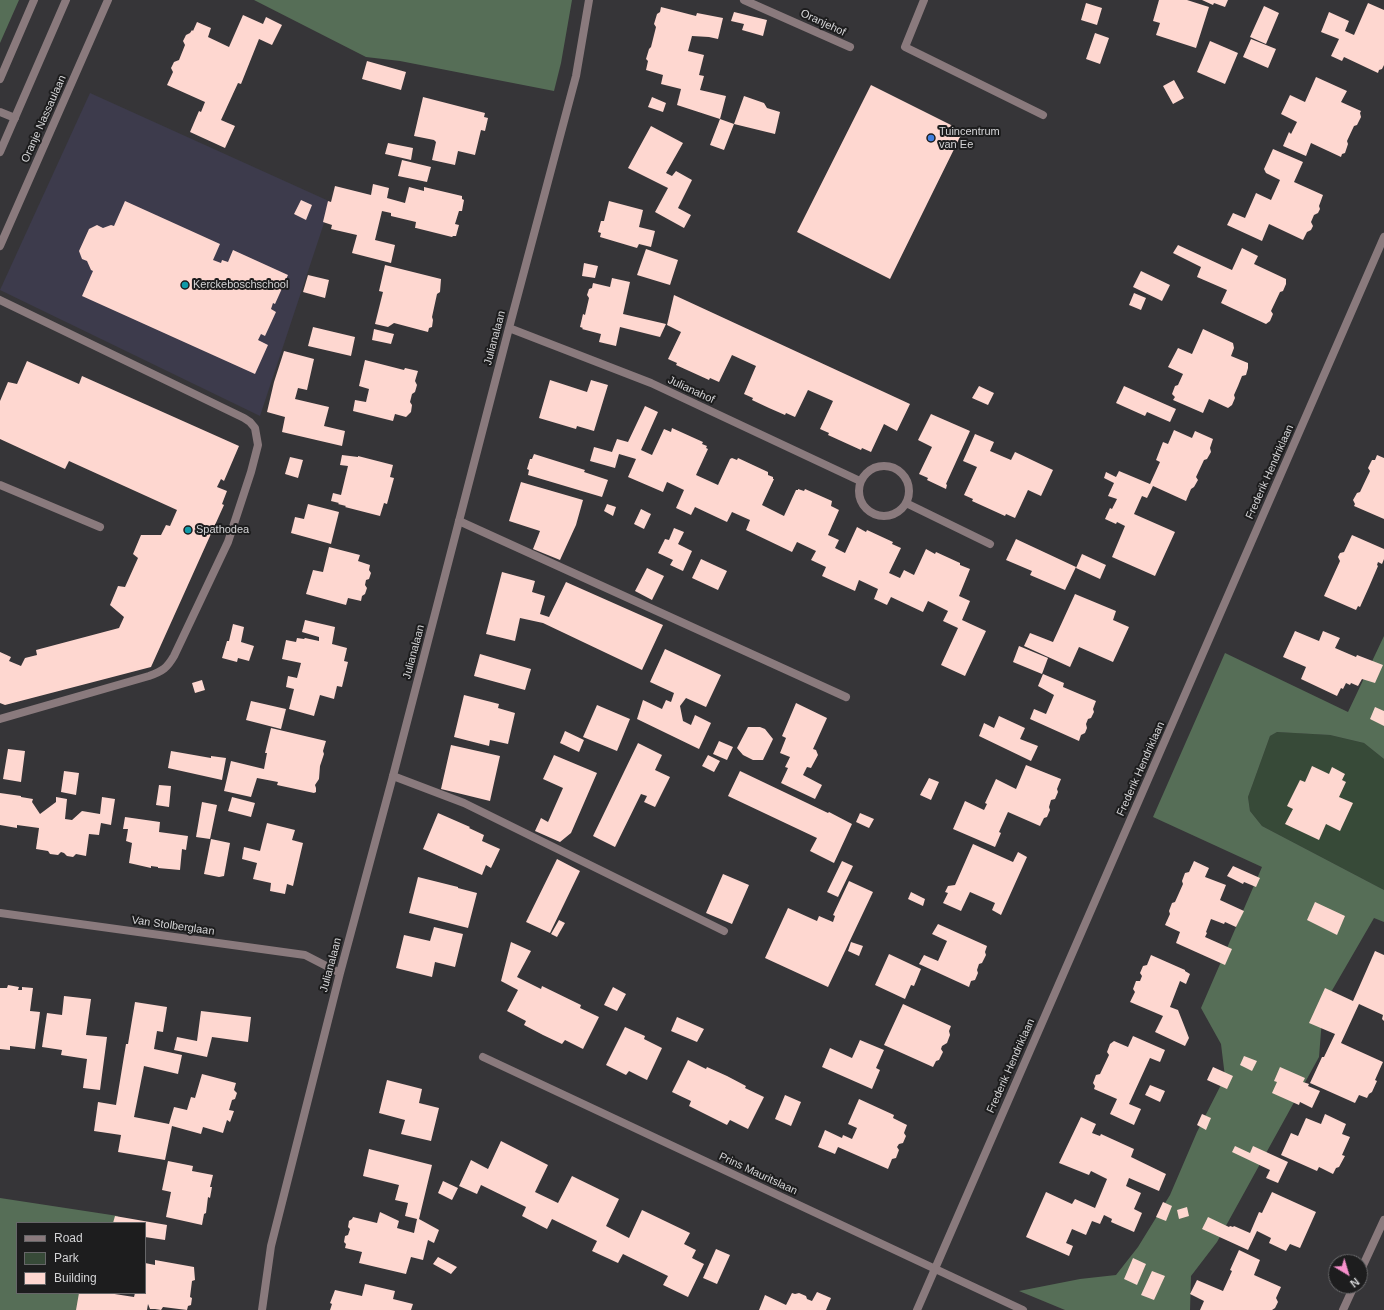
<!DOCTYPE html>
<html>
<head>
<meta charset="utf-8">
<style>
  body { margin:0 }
  #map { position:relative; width:1384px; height:1310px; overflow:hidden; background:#363538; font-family:Helvetica,sans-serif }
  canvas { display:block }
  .legend { position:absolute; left:16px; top:1222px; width:130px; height:72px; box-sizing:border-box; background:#1d1d1e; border:1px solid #666668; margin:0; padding:5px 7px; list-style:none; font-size:12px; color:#d4d4d6 }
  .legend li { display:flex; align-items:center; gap:8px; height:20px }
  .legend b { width:20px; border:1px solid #666668 }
  .north { position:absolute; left:1328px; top:1254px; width:40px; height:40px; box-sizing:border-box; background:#1d1d1e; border:1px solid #666668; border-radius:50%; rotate:142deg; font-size:11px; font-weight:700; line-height:16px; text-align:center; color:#d4d4d6 }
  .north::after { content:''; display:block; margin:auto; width:14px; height:18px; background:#f890cc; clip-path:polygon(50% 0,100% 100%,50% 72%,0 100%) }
</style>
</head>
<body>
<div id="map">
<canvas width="1384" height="1310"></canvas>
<ul class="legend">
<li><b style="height:5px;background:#8a7a7d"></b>Road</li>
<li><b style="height:11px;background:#374a38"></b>Park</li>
<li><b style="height:11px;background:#fed7d0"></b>Building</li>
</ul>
<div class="north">N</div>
</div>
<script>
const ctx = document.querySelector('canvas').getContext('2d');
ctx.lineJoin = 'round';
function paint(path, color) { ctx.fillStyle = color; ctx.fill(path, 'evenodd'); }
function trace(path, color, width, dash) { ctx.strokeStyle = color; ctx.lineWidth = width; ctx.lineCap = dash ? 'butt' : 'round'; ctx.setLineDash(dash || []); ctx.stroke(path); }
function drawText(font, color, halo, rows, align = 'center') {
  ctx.font = font + ' Helvetica,sans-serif'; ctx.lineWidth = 4; ctx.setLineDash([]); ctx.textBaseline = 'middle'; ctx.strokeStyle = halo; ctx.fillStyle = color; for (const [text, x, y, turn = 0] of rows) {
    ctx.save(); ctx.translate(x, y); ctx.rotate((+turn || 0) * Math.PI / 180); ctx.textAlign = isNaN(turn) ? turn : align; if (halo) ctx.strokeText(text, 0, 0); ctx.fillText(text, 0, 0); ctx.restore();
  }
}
const education = new Path2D(`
  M90,93L331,202L260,416L0,290Z`);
const green = new Path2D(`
  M1277,732L1330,735L1364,743L1384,759V890L1262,826L1250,811L1248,797L1270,736Z`);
const forest = new Path2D(`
  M0,0H19L0,43Z
  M254,0H572L561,63L554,91L400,61L366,57Z
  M1384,636V759L1364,743L1330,735L1277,732L1270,736L1248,797L1250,811L1262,826L1384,890V922L1374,918L1323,1006L1319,1057L1217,1242L1191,1276L1190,1310H1065L1019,1291L1080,1279L1116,1275L1138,1247L1170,1195L1197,1132L1225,1077L1221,1044L1201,1008L1262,867L1153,817L1225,653L1348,712Z
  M0,1198L118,1216L119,1223H17V1293H111L108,1310H0Z`);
const building = new Path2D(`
  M1159,0H1187L1209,7L1196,48L1156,35L1160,23L1153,21Z
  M1202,0H1228L1225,7L1214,3L1213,5Z
  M1086,3L1102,8L1097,25L1081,20Z
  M1368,3L1384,10V65L1382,69L1379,70L1378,73L1344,57L1342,61L1331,56L1339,39L1321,32L1329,12L1349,21L1345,31L1354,35Z
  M1264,6L1279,13L1266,44L1250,37Z
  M661,7L696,16L697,13L723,18L718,39L709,37L692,36L688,51L704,55L699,75L704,76L700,90L726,96L720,119L677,105L681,89L661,84L663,75L646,70L648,61L646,59L649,49L651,47L656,27L654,24L657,14L660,12Z
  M734,12L767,20L763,36L742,30L744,24L731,21Z
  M243,15L263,24L266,17L282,25L272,45L259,39L241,84L238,83L221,120L235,126L225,148L190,132L199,111L201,112L205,102L167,85L173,72L171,68L174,62L179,60L185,45L183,41L186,35L190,33L192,30L193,31L197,22L211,28L208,37L229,47Z
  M1095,33L1109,38L1100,64L1086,59Z
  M1251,39L1276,49L1268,68L1243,57Z
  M1210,41L1238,53L1225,84L1197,72Z
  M367,61L406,72L401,90L362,79Z
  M1316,77L1347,91L1341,102L1361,111L1360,113L1361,117L1357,125L1354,126L1347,141L1348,144L1345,153L1342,154L1341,157L1311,143L1306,156L1283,146L1289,132L1291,134L1297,122L1281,114L1290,95L1305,102Z
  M1174,80L1184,98L1173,104L1163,86Z
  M871,85L963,131L890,279L797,232Z
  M744,96L764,103L767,108L780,112L775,134L734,124L724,150L710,145L720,119L734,124Z
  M423,97L485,113L484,117L488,118L485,131L481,130L475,155L458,151L455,165L432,160L436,142L434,140L414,136Z
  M652,97L666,103L663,112L648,107Z
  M651,126L683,143L666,173L672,176L676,171L692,180L678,208L691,215L684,228L655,212L668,188L628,168Z
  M388,143L413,148L411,160L385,154Z
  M1273,149L1303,162L1294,182L1323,195L1319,206L1320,209L1318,213L1314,215L1311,222L1313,226L1311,230L1307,232L1303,240L1269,224L1262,241L1227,225L1233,213L1245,218L1256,193L1271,200L1280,180L1266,173L1264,169Z
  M402,160L431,167L427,182L398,176Z
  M373,184L389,188L387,198L405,203L409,187L424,191V187L462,196V199L464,200L462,211H459L455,224L459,225L456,236H453L452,237L416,228H415L416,222L391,216V213L382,211L375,240L395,245L391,263L352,253L357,235L331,229L332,225L323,222L328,201L331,202L335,186L371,195Z
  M301,200L312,205L306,220L294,214Z
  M125,201L220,244L213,260L221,263L222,260L228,262L233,250L288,275L275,304L273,303L271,309L276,312L265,336L261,334L258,340L268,345L255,374L82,296L93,271L91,270L87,261L82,259L79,251L89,229L97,225L103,228L111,225L114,226Z
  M609,201L643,210L639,227L655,231L651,247L639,244L637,248L600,237L601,233L598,232L601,221H604Z
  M1178,245L1232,270L1242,248L1258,256L1254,264L1286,279V284L1283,291L1280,292L1271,311L1273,314L1270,321L1266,324L1221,303L1227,290L1197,277L1201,267L1173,253Z
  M646,249L678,260L670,285L637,275Z
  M584,263L598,266L595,278L582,276Z
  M385,265L441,279L440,292L437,294L432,317L433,320L432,327L429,328L428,332L394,323L388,327L375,324L383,292L379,291Z
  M1141,271L1170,285L1162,301L1133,287Z
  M308,275L329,280L325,298L303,292Z
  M612,278L630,282L623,314L666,324L660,337L620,327L616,346L599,342L601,334L582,329L583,328L580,327L583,314L585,315L589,298L587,295L589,289L592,288L593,283L610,287Z
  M1134,293L1146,298L1141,310L1129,305Z
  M674,295L910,404L897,431L884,424L871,452L862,448L861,450L828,435L829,433L820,429L833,401L808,390L795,417L786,413L785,415L769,408L752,400L753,398L744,394L756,366L732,355L719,382L710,378L709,380L676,365L677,363L668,359L681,332L667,325Z
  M313,327L355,337L351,356L308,346Z
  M374,329L394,334L391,344L372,340Z
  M1203,329L1233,343L1234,348L1231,356L1248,363V368L1246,375L1242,376L1238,386L1234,395L1235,398L1232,405L1228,408L1209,399L1203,413L1173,400L1175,397L1172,394L1175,386L1178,385L1183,374L1168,367L1178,348L1192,354Z
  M284,351L314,359L307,390L298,388L295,399L329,407L324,426L345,431L342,446L282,432L285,417L267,412L274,382Z
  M365,360L404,370L405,368L418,371L415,381L417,385L415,392L412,394L410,402L412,405L411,412L406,417L395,414L393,421L353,411L355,400L366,402L369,389L359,386Z
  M27,361L79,384L82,376L239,446L224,481L221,479L217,487L227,491L222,504L224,505L151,667L5,705L0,703V652L11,657L9,661L21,666L25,658L37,655L36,650L119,628L124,617L110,605L118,586L125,587L138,558L133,554L141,535H161L166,525L170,526L177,510L69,461L65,469L0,439V401L8,382L17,384Z
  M550,380L587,392L591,380L608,385L594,431L577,426L576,429L539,418Z
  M979,386L994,393L988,405L972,398Z
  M1124,386L1176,409L1170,422L1147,412L1145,416L1116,403Z
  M645,406L658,412L641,450L652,455L664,429L671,432L672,428L703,442L702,444L707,446L706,448L708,449L696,475L718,485L730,459L732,458L737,460L738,458L768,472V475L773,477V479H774L762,505L784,516L796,490H798V489L804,491L805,489L832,501L831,506L839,510L828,535L839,540L835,548L845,553L857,527L866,532L867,530L893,542L892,544L901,548L889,573L900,578L904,570L914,575L926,549L935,554L936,552L960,563V565L970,569L959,596L970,601L962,620L986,631L965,676L941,665L958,628L943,621L948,611L928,601L923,612L891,597L887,605L874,599L878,589L859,580L855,591L822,576L826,567L811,560L816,551L797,542L792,552L746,530L750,520L732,512L727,522L695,507L691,515L676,508L684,490L667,482L663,492L628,477L636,459L619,454L615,468L590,461L594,447L612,452L617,439L628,442Z
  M931,414L970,431L946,484L947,485L946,489L927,480L928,478L919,474L932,447L918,440Z
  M1174,430L1192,438L1195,431L1213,439L1210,448L1211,452L1207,459L1204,460L1196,477L1198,480L1194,487L1191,489L1186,501L1153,486L1147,498L1142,496L1134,514L1175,532L1155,576L1112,557L1125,526L1117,522L1116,524L1105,519L1110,508L1112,509L1117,499L1108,496L1114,483L1104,478L1106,472L1116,477L1119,471L1150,484L1160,462L1156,460L1163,442L1168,444Z
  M975,434L994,442L990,451L1011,460L1015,452L1053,470L1041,496L1028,490L1015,518L1006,514L1005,516L972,501L973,499L964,495L977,467L963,461Z
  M534,454L585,470L584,472L608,480L602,497L528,475L529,470L527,469L530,459H532Z
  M342,455L358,457V456L393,465L390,477L394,478L387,504L384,503L380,516L345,507L346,506L338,504L339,503L331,501L333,493L341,495L348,466L340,465Z
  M1377,455L1384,458V519L1354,506L1355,504L1353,500L1357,493L1360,492L1370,471L1368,468L1372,460H1375Z
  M290,457L303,460L298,478L285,474Z
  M521,482L583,500L576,525L560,560L533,549L540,531L509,521Z
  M308,504L339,512L331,544L291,533L295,517L304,519Z
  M607,504L616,507L613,516L604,511Z
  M641,509L651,514L644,529L634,524Z
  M674,528L684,532L678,544L692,551L683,571L670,565L673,560L658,553L665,539L669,540Z
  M1352,535L1384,549V559L1382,564L1378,562L1377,565L1378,566L1369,587L1360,607L1358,606L1356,610L1324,596L1340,561L1338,557L1340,553L1344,552Z
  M1016,539L1076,567L1065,590L1030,575L1032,571L1006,560Z
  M329,547L360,555L358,561L370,565L369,570L371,573L369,579L366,580L365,585L367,588L365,594L362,596L361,601L348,598L346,605L306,594L313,570L323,572Z
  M1082,554L1106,565L1100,579L1076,568Z
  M701,559L727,571L718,590L692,578Z
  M647,568L664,576L652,600L635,591Z
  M502,572L535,581L532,592L545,596L540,614L549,617L566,582L663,625L642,670L543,623L520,618L515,641L486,634Z
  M1075,594L1116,611L1113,620L1129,627L1113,662L1079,647L1070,667L1024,646L1030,633L1053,642Z
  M305,620L335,627L332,644L347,648L344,661L348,662L342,687L337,686L334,699L320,695L314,716L289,709L294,689L286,687L288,676L297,678L301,663L282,659L286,640L296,642L297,638L304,639L305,638L319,641V637L302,632Z
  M233,624L244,627L241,642L254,646L249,661L238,658L237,662L222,658L227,641H229Z
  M1295,631L1319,641L1323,631L1340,638L1335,648L1356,657L1357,655L1383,665L1375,683L1362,679L1358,686L1351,683L1350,685L1346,683L1343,689L1341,688L1337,696L1301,679L1306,667L1283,657Z
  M1019,646L1048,658L1042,674L1013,662Z
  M665,649L721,675L706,707L686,698L680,706L683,721L691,725L695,715L711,723L699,749L637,719L643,700L662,709L666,700L671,702L674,693L650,682Z
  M480,654L531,669L525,690L474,676Z
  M1043,674L1064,683L1063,687L1096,701L1093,709L1094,712L1091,718L1088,719L1086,724L1087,728L1085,733L1081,735L1079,741L1030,719L1034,709L1046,714L1054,695L1038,686Z
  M202,680L205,690L195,693L192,683Z
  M464,695L499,704L498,708L515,713L508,744L490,740L489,746L454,737Z
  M251,701L286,709L281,729L246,720Z
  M796,703L827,718L813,749L816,750L818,755L811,768L807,767L803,775L822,785L815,799L781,783L788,768L785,767L790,757L780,753L786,738L782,736Z
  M597,705L630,719L617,751L583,737Z
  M1375,707L1384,711V726L1370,719Z
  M999,716L1025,728L1020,739L1038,746L1031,761L979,736L984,723L994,728Z
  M748,727H760L765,729L773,739L763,760H753L743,755L737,748Z
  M271,728L326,741L323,751L324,754L320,766L319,779L315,785L316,788V792L314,793L277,785L278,782L257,778L251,797L224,791L231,761L264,769L267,753H265Z
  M565,731L584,740L579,752L560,743Z
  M719,741L733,747L727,760L713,754Z
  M638,743L662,755L655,770L670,777L655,807L644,802L647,796L641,794L615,847L593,836Z
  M451,745L500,756L490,801L441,789Z
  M8,749L25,751L21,782L3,779Z
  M171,751L211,758V756L226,758L222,780L168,768Z
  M554,755L597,773L571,833L560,842L535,831L541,818L548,822L563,788L543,779Z
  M708,755L720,761L714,772L702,766Z
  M1026,765L1061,779L1057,789L1058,792L1055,799L1051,800L1049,807L1050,810L1047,817L1044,818L1040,826L1008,812L999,832L1001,833L995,847L953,829L965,801L984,810L987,804L985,803L996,779L1016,789Z
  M1312,766L1329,774L1332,767L1345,774L1342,780L1346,782L1339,797L1353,803L1340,831L1326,824L1319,840L1285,824L1293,809L1287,806L1300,780L1305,782Z
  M64,771L79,773L76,795L61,792Z
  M740,771L828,813L829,812L852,824L834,863L810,851L817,838L728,796Z
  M929,778L939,782L931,800L920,795Z
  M159,785L171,786L169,807L156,805Z
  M0,793L21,796V797L33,799L32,802L40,814L56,802V797L67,799L65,819L72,820L82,811L100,814L102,797L115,799L111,825L101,823L99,835L89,834L86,856L76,854L73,857L67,856L64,853L61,852L58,855L50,854L48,851L36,849L39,828L17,825V828L0,825Z
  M232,797L255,803L251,817L228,811Z
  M202,802L217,805L210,839L196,837Z
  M438,813L470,827L469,828L484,835L482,841L500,849L491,868L486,865L482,875L423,849Z
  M860,813L874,819L869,828L856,822Z
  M125,817L160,822L159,832L188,836L186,850L182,849L180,870L158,868V867L151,866V868L129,863L132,843L126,841L128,829H123Z
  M267,823L295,830L292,840L303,843L293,886L287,884L285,894L270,891L271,883L253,879L257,863L242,859L244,847L260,851Z
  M211,839L230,843L224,876L219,877L204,874Z
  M973,844L1013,862L1018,852L1027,857L1001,915L992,910L995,903L970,892L961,911L943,903L948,893L945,892L948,886L955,885Z
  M557,859L580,871L550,933L526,922Z
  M842,861L853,866L838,897L827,892Z
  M1194,861L1209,868L1205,877L1226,885L1220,900L1244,911L1236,927L1225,922L1224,924L1211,919L1206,932L1207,933L1205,937L1232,949L1225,965L1176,943L1180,932L1165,925L1170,914L1169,911L1172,903L1175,902L1183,884L1182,881L1185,873L1189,872Z
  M1233,866L1260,878L1256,887L1244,882L1243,884L1227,876Z
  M723,874L749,885L732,924L706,913Z
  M418,877L458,887V888L477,893L468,928L409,913Z
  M849,881L873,892L828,987L765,958L788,908L817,921L819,916L833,922L835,916L833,915Z
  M911,892L925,899L923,906L908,899Z
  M1315,902L1345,916L1337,935L1307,920Z
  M559,920L565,923L557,937L551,934Z
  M938,924L987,946L985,952L986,955L982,963L979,964L977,970L978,973L975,980L971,981L969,987L919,964L924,955L938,961L947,941L932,934Z
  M434,927L463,934L455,967L435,962L432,977L396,968L404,935L430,941Z
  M511,942L531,951L517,977L541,989L542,986L581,1005L580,1008L599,1017L583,1049L565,1040L562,1044L543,1035L524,1025L526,1021L507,1011L518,990L501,981Z
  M851,942L863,946L859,956L848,951Z
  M1375,951L1384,955V1021L1382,1019L1383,1015L1359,1004L1341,1043L1383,1062L1375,1080L1377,1081L1372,1092L1369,1094L1367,1098L1359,1095L1355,1103L1310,1083L1322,1057H1324L1335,1034L1309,1023L1325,988L1353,1001Z
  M889,954L921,969L914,986L911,985L905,999L875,985Z
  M1151,955L1185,970V971L1190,974L1186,984L1180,981L1170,1007L1178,1010L1189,1038L1185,1046L1155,1032L1163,1016L1130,1002L1135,992L1133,989L1136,981H1140L1142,976L1140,973L1143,966L1147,965Z
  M8,985L19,987L18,990H22V987L33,988L30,1011L40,1012L35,1049L10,1046V1050L0,1049V988H7Z
  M613,987L626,994L617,1011L604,1005Z
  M64,996L91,999L86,1035L107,1037L100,1090L83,1088L87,1059L61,1055L62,1050L42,1047L47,1013L62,1015Z
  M135,1002L167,1007L163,1032L157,1031L154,1049L182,1055L178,1074L144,1066L134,1117L169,1124L174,1107L187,1110L191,1097L195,1098L202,1074L236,1083L234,1090L237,1093L235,1099L232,1100L229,1110L234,1111L230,1122L227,1120L223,1133L203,1127L201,1134L172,1126L165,1160L118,1152L121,1135L94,1131L98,1102L116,1105L126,1044H128Z
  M903,1004L951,1026L949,1031L950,1035L947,1043L942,1046L941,1049L943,1052L939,1060L936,1061L933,1067L884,1045Z
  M201,1011L251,1017L248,1042L212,1037L207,1057L174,1050L177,1037L197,1041Z
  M677,1017L704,1029L697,1042L671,1031Z
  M625,1027L645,1036L644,1039L662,1048L647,1080L629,1071L626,1075L606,1065Z
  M1133,1036L1165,1050L1160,1062L1150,1058L1129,1104L1141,1109L1134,1125L1110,1114L1117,1099L1094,1089L1095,1086L1093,1083L1096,1075L1100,1074L1109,1055L1107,1052L1110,1044L1114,1041L1128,1047Z
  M860,1040L884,1050L876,1068L880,1070L872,1089L822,1067L830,1048L852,1058Z
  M1244,1056L1257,1061L1252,1071L1240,1065Z
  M688,1060L706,1069L707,1067L727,1076L746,1086L745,1088L764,1097L748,1129L730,1120L727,1125L689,1106L691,1101L672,1092Z
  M1213,1067L1233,1076L1227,1089L1207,1080Z
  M1280,1067L1305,1078L1303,1082L1309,1084L1308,1086L1320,1091L1312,1108L1300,1102L1299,1105L1272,1093L1277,1082L1274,1081Z
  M387,1080L422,1089L419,1103L439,1108L431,1141L401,1134L405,1120L379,1113Z
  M1150,1085L1165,1091L1160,1102L1145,1095Z
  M785,1095L801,1102L791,1126L775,1119Z
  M859,1099L894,1115L893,1118L907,1125L904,1133L906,1136L903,1143L899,1144L897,1147L899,1150L896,1158L892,1159L888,1169L838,1147L835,1154L818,1147L825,1130L842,1138L843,1135L852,1139L857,1128L848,1124Z
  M1202,1114L1211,1118L1206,1130L1197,1125Z
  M1325,1114L1346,1124L1342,1134L1350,1137L1342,1155L1345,1156L1339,1167L1336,1168L1333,1174L1319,1167L1317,1171L1281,1155L1291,1133L1298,1136L1306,1118L1321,1124Z
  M1081,1117L1096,1124L1092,1133L1100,1136L1101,1134L1134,1149L1131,1157L1166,1174L1159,1191L1129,1178L1126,1186L1141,1193L1134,1209L1142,1213L1134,1232L1111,1222L1112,1219L1104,1215L1100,1224L1092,1221L1086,1235L1072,1229L1066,1243L1073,1246L1069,1256L1026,1237L1046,1192L1072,1204L1075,1199L1095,1208L1107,1179L1091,1171L1089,1175L1059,1163Z
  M501,1141L548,1165L535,1192L558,1203L572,1176L619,1199L606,1226L629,1238L642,1210L690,1233L684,1244L696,1250L692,1258L704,1264L688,1297L663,1285L668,1276L623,1254L618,1263L592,1251L597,1241L552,1219L547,1229L522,1216L526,1207L481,1185L477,1194L459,1186L471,1160L488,1169Z
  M1235,1146L1250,1153L1253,1146L1288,1162L1278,1183L1266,1178L1270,1170L1232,1152Z
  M369,1149L432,1165L419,1219L439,1230L434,1243L428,1240L423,1260L411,1257L406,1274L359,1263L362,1252L345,1248L346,1244L344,1242L345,1236L348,1235L350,1229L348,1227L349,1221L352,1219L353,1217L377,1223L380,1212L399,1221L397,1228L414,1233L417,1219L405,1216L408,1203L395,1200L399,1185L363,1176Z
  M168,1161L193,1166L192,1171L213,1175L210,1187H212L210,1198L208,1197L206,1213L204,1214L202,1225L166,1217L171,1192L162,1190Z
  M443,1181L458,1188L452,1200L438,1193Z
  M1272,1192L1316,1212L1300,1248L1290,1244L1286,1251L1269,1243L1271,1238L1257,1231L1248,1250L1202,1229L1208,1217L1229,1227L1230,1226L1233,1227L1234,1226L1250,1233L1259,1212L1262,1213Z
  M1163,1202L1172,1206L1166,1221L1156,1217Z
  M1187,1207L1189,1216L1179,1219L1177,1210Z
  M115,1216L167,1225L165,1240L145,1237V1223H113Z
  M716,1249L730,1255L717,1284L703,1278Z
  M1239,1250L1260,1260L1254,1275L1281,1287L1276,1298L1278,1302L1275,1308L1272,1310H1200L1204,1301L1190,1294L1197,1280L1223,1291L1232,1271L1230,1270Z
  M438,1257L457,1267L451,1274L433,1264Z
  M1133,1258L1146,1264L1137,1285L1124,1279Z
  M155,1260L194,1267L195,1280L192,1281L190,1297L192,1298L191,1305L188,1306L187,1310L163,1307L161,1310L155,1309H150L148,1304L147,1310H76L79,1293H108L134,1297L135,1293H145L146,1277H145V1263L155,1265Z
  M1152,1271L1165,1276L1154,1300L1141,1295Z
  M365,1284L395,1291L393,1299L413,1304L411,1310H330L332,1304L330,1303L335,1290L362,1296Z
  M817,1292L831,1298L826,1310H759L765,1295L786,1305L792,1293L795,1294L799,1293L806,1296L807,1299L812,1301Z`);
const service = new Path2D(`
  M744,0L850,47
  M924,0L905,47L1043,115
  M0,300L244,418L250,422L255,428L258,445L251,472L228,542L174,656C167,668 163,671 149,676L0,719
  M0,485L100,527
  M459,521L846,697
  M393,776L464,803L724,931`);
const minor = new Path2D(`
  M0,79L34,0
  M0,112L15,118
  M0,246L108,0
  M509,328L651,383L860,481
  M859 491a25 25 0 1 1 50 0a25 25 0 1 1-50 0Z
  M906,503L990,544
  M0,913L305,955L340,973
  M483,1057L1023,1310
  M1360,1272L1384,1220
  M262,1310L271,1246L340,973L393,776L509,328L576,76L589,0
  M917,1310L1384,237
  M1343,1310L1354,1286`);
const tertiary = new Path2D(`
  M0,152L66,0`);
const markers = [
  [931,138,4,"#3f7fe0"],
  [185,285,4,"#0f9aa8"],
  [188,530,4,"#0f9aa8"]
];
const streetNames = [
  ["Oranjehof",823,23,25],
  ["Oranje Nassaulaan",44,119,-66],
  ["Julianalaan",495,338,-75],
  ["Julianahof",691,390,25],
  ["Frederik Hendriklaan",1270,472,-66],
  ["Julianalaan",414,652,-75],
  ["Frederik Hendriklaan",1141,769,-66],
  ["Van Stolberglaan",173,926,8],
  ["Julianalaan",331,965,-75],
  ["Frederik Hendriklaan",1011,1066,-66],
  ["Prins Mauritslaan",758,1174,25]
];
const poiNames = [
  ["Tuincentrum",939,132],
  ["van Ee",939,145],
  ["Kerckeboschschool",193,285],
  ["Spathodea",196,530]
];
paint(education, '#3d3b4c');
paint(green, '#374a38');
paint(forest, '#566e57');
paint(building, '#fed7d0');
trace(service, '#8a7a7d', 8);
trace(minor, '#8a7a7d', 8);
trace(tertiary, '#8a7a7d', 8);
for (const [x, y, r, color] of markers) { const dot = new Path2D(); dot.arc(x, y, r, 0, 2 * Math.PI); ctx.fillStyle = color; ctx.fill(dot); trace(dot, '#1d1d1e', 1.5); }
drawText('11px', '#d4d4d6', '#1d1d1e', streetNames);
drawText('11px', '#d4d4d6', '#1d1d1e', poiNames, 'left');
</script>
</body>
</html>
